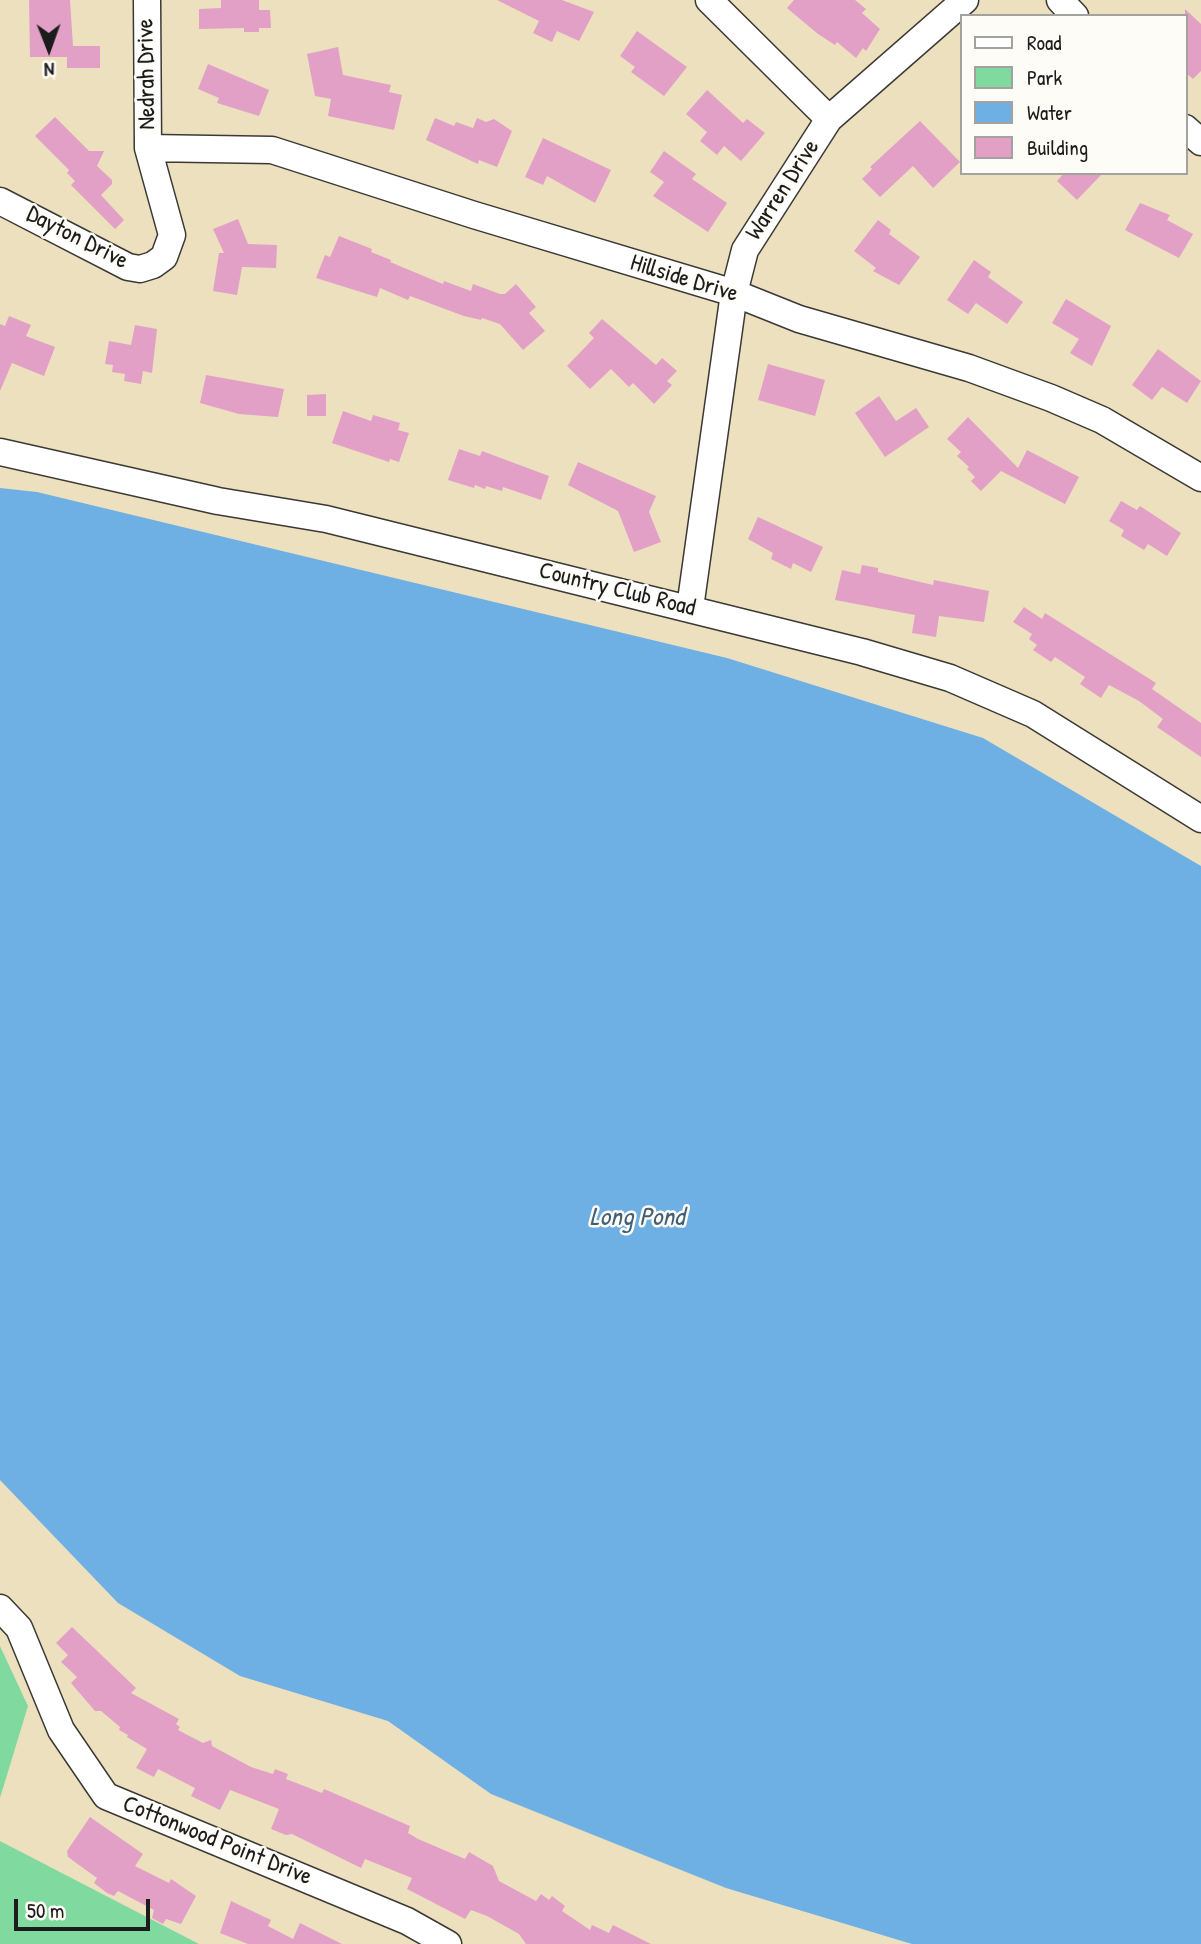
<!DOCTYPE html>
<html>
<head>
<meta charset="utf-8">
<style>
  body { margin:0 }
  #map { position:relative; width:1201px; height:1944px; overflow:hidden; background:#ede0bf; font-family:"Patrick Hand",sans-serif }
  canvas { display:block }
  .legend { position:absolute; left:960px; top:14px; width:228px; height:161px; box-sizing:border-box; background:#fdfcf7; border:2px solid #a3a29f; margin:0; padding:9px 12px; list-style:none; font-size:21px; color:#1c1c1c }
  .legend li { display:flex; align-items:center; gap:14px; height:35px }
  .legend b { width:35px; border:2px solid #a3a29f }
  .north { position:absolute; left:14px; top:14px; width:70px; height:70px; -webkit-text-stroke:5px #fdfcf7; paint-order:stroke; rotate:179deg; font-size:19px; font-weight:700; line-height:28px; text-align:center; color:#1c1c1c }
  .north::after { content:''; display:block; margin:auto; width:24px; height:32px; background:#1c1c1c; clip-path:polygon(50% 0,100% 100%,50% 72%,0 100%) }
  .scale { position:absolute; left:14px; top:1899px; width:136px; height:32px; box-sizing:border-box; border:4px solid #1c1c1c; border-top:0; padding-left:9px; font-size:21px; line-height:24px; white-space:nowrap; color:#1c1c1c; -webkit-text-stroke:5px #fdfcf7; paint-order:stroke }
</style>
</head>
<body>
<div id="map">
<canvas width="1201" height="1944"></canvas>
<ul class="legend">
<li><b style="height:9px;background:#fff"></b>Road</li>
<li><b style="height:19px;background:#80daa0"></b>Park</li>
<li><b style="height:19px;background:#6eb0e3"></b>Water</li>
<li><b style="height:19px;background:#e2a0c6"></b>Building</li>
</ul>
<div class="north">N</div>
<div class="scale">50 m</div>
</div>
<script>
const ctx = document.querySelector('canvas').getContext('2d');
ctx.lineJoin = 'round';
function paint(path, color) { ctx.fillStyle = color; ctx.fill(path, 'evenodd'); }
function trace(path, color, width, dash) { ctx.strokeStyle = color; ctx.lineWidth = width; ctx.lineCap = dash ? 'butt' : 'round'; ctx.setLineDash(dash || []); ctx.stroke(path); }
function drawText(font, color, halo, rows, align = 'center') {
  ctx.font = font + ' "Patrick Hand",sans-serif'; ctx.lineWidth = 5; ctx.setLineDash([]); ctx.textBaseline = 'middle'; ctx.strokeStyle = halo; ctx.fillStyle = color; for (const [text, x, y, turn = 0] of rows) {
    ctx.save(); ctx.translate(x, y); ctx.rotate((+turn || 0) * Math.PI / 180); ctx.textAlign = isNaN(turn) ? turn : align; if (halo) ctx.strokeText(text, 0, 0); ctx.fillText(text, 0, 0); ctx.restore();
  }
}
const green = new Path2D(`
  M0,1646L28,1706L0,1798Z
  M0,1841L199,1944H0Z`);
const water = new Path2D(`
  M0,488L37,492L727,658L983,738L1201,866V1944H912L726,1888L491,1794L388,1721L240,1676L118,1603L0,1480Z`);
const building = new Path2D(`
  M29,0H70L73,46H100V68H67V57H30Z
  M221,0H259V10H270L271,28H259V32H244V28L199,29V9L221,8Z
  M497,0H562L594,12L579,41L557,31L552,42L533,33L539,21Z
  M794,0H855L866,9L862,13L880,29L866,51L863,48L856,58L837,42L835,45L818,34L787,8Z
  M1185,9L1201,24V71L1193,79L1185,72Z
  M637,31L687,67L664,96L631,72L635,67L620,56Z
  M338,47L343,75L391,85L389,92L402,95L394,130L328,116L331,99L315,96L307,54Z
  M208,64L269,90L259,116L217,103L219,98L198,89Z
  M707,90L743,123L747,119L765,133L741,161L724,146L717,155L700,141L707,132L686,114Z
  M55,117L89,151H104L97,166L112,180V184L101,195L124,220L115,229L71,185L75,181L67,173L69,170L35,136Z
  M435,118L454,126L456,122L473,128L477,118L486,122L494,119L512,131L497,167L479,160L478,164L426,140Z
  M920,121L960,162L933,188L913,166L880,197L862,179L872,169L870,167Z
  M543,138L611,170L595,203L547,176L543,185L525,177Z
  M664,151L696,174L692,179L727,203L708,232L653,196L664,182L650,172Z
  M1064,173H1103L1077,200L1057,181Z
  M1140,203L1170,215L1167,220L1193,234L1179,258L1125,230Z
  M238,219L248,244L277,245L276,268L242,267L237,295L213,291L219,253H224L213,229Z
  M878,220L891,230L889,234L920,257L899,285L873,271L876,268L854,251Z
  M339,236L372,249L371,252L391,260L390,262L443,284L444,281L471,291L473,284L500,294H505L516,284L536,307L529,313L545,331L523,350L500,324L482,318L481,320L464,316L410,296L408,300L380,288L377,297L316,278L325,255L330,257Z
  M974,260L991,272L988,277L1023,302L1007,324L976,303L968,314L947,300Z
  M1066,299L1111,326L1092,366L1070,353L1079,339L1052,323Z
  M9,316L31,325L26,336L55,347L44,376L12,363L0,391V324L5,326Z
  M602,319L656,365L662,358L677,371L667,381L672,385L654,404L633,383L629,387L611,369L590,389L567,366L594,338L589,333Z
  M135,325L157,329L152,373L143,371L141,384L124,381L125,374L112,372L113,365L105,364L109,341L131,345Z
  M1158,349L1201,381L1187,403L1162,387L1152,400L1132,385Z
  M768,364L825,380L815,416L758,400Z
  M206,375L284,389L278,417L239,414L200,403Z
  M326,394V416H307V395Z
  M879,396L896,421L916,408L929,427L885,457L855,413Z
  M343,411L371,421L373,415L400,423L398,430L409,433L399,462L390,459L389,462L332,443Z
  M968,417L1018,468L1027,450L1079,477L1065,504L1001,471L981,491L971,481L975,477L967,469L969,467L957,456L961,452L947,439Z
  M459,449L480,456L482,451L549,476L541,500L503,487L502,491L486,486L485,489L475,485L474,488L448,480Z
  M578,462L656,496L649,512L661,542L634,552L618,511L568,485Z
  M1121,501L1137,510L1140,506L1181,533L1167,556L1148,544L1144,550L1121,536L1124,530L1109,521Z
  M758,517L823,547L811,572L793,563L791,569L771,559L773,553L748,539Z
  M862,565L878,568V572L933,585L934,580L989,591L984,622L939,616L936,637L912,633L915,615L835,600L842,570L860,574Z
  M1024,607L1042,619L1045,613L1156,683L1152,689L1201,723V757L1157,727L1163,719L1139,701L1109,685L1101,698L1080,684L1085,677L1055,657L1051,662L1033,650L1037,645L1029,639L1032,634L1013,622Z
  M72,1627L136,1688L131,1693L179,1719L176,1724L180,1727L178,1730L203,1743L211,1740L212,1746L251,1767L273,1774L275,1769L288,1774L286,1779L322,1793L324,1789L410,1826L408,1833L418,1839L465,1859L469,1852L493,1866L499,1881L536,1901L541,1894L549,1900L552,1896L565,1906L562,1911L590,1930L592,1925L609,1933L613,1925L651,1944H526L519,1934L487,1916L471,1910L465,1919L407,1889L412,1878L365,1859L361,1868L292,1834L286,1835L271,1829L279,1809L230,1790L220,1810L191,1796L195,1788L158,1769L154,1777L136,1768L147,1749L127,1737L128,1735L119,1730L120,1727L101,1711H95L71,1683L77,1677L61,1662L68,1655L56,1643Z
  M90,1817L143,1854L135,1866L169,1883L171,1879L196,1896L181,1924L166,1919L163,1924L152,1918L154,1910L118,1891L114,1896L107,1893L94,1883L97,1878L68,1857L67,1851Z
  M231,1901L271,1920L268,1926L293,1939L300,1923L342,1944H248L220,1933Z`);
const minor = new Path2D(`
  M709,0L829,119
  M1060,0L1075,16
  M1185,128L1201,142
  M148,148L272,150L474,215L734,293L799,319L969,368L1051,398L1102,420L1201,478
  M0,201L128,267L140,269L153,265L164,257L172,235L148,148L147,0
  M0,452L218,501L326,519L862,652L950,678L1033,714L1201,819
  M690,608L734,293L745,250L829,119L965,0
  M0,1608L19,1628L61,1730L106,1796L407,1921L448,1944`);
const streetNames = [
  ["Nedrah Drive",147,74,-91],
  ["Warren Drive",783,190,-57],
  ["Dayton Drive",77,238,27],
  ["Hillside Drive",684,279,17],
  ["Country Club Road",617,590,14],
  ["Cottonwood Point Drive",217,1841,22]
];
const waterNames = [
  ["Long Pond",637,1218]
];
paint(green, '#80daa0');
paint(water, '#6eb0e3');
paint(building, '#e2a0c6');
trace(minor, '#3b3934', 29);
trace(minor, '#fff', 26);
drawText('24px', '#1c1c1c', '#fdfcf7', streetNames);
drawText('italic 26px', '#415f76', '#fdfcf7', waterNames);
</script>
</body>
</html>
